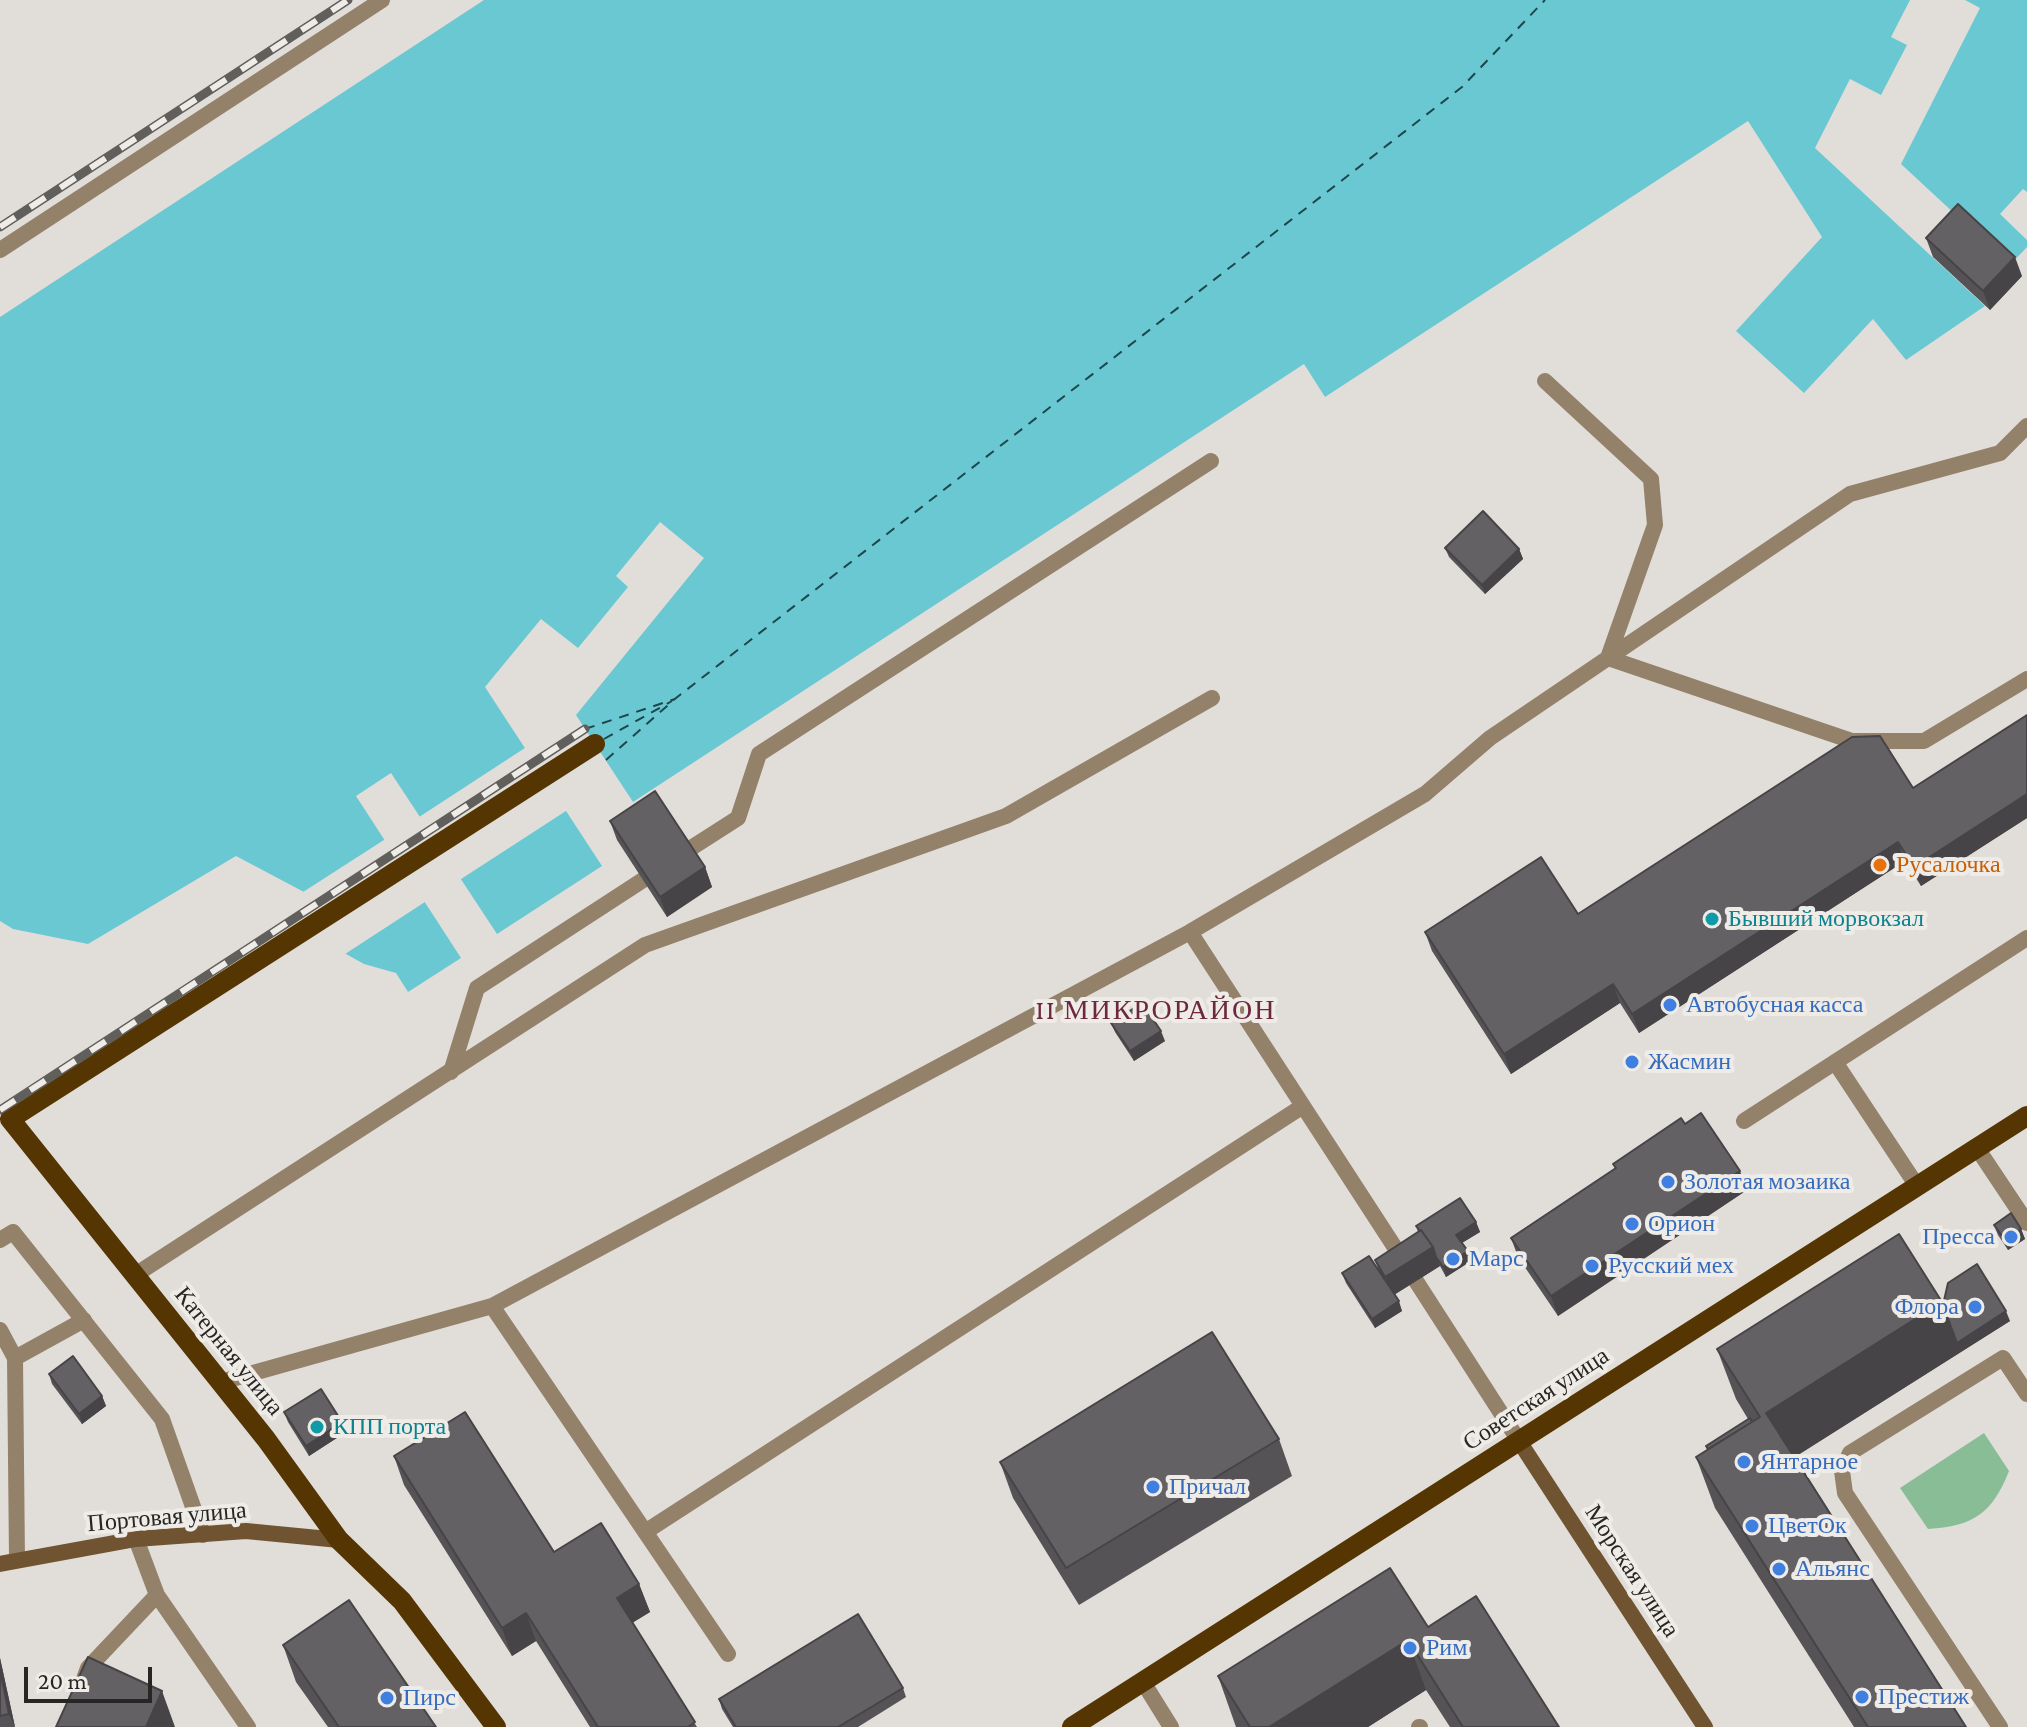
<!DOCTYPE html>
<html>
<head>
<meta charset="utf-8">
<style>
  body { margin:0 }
  #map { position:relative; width:2027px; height:1727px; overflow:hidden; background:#e1deda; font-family:"Crimson Pro",serif }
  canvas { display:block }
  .scale { position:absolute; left:24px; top:1667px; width:128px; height:36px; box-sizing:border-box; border:4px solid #272624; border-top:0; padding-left:10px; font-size:24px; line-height:28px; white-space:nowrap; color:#272624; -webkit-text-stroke:6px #efebe7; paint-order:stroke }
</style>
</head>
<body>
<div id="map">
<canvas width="2027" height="1727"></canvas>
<div class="scale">20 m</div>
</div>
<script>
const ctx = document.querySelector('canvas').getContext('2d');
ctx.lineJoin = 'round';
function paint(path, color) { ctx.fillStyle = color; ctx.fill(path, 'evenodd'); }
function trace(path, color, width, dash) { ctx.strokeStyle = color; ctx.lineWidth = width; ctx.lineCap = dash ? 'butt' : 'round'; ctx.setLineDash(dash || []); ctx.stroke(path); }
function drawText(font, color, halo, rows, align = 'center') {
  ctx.font = font + ' "Crimson Pro",serif'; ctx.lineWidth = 8; ctx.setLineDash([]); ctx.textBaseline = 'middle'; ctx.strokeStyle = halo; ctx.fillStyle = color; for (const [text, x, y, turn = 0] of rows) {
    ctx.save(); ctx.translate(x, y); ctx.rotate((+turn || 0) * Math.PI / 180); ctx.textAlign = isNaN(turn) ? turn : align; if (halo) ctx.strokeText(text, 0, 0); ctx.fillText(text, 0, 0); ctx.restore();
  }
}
const green = new Path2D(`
  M1984,1433L2009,1471C1992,1514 1973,1526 1928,1529L1900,1488Z`);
const water = new Path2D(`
  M484,0H1910L1891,37L1907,45L1881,95L1850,79L1815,148L1985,306L1906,360L1873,319L1804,393L1736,331L1822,237L1748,121L1325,397L1304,364L633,802L576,715L704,558L660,522L616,576L628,587L578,648L541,619L485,687L602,866L497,934L391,773L356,796L461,958L408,992L396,973L364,964L346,954L304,892L236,856L88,944L13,929L0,921V317Z
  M1965,0H2027V192L2023,189L2000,214L2027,240V247L2010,265L1901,164L1980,8Z`);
const pier = new Path2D(`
  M528,746L569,809L458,881L416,819Z
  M387,838L428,900L342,956L300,894Z`);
const ferry = new Path2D(`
  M585,729L675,699
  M604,739L672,701
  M606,760L676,698L1462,87L1545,0`);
const lane = new Path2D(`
  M0,250L382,0
  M1545,381L1651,479L1655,525L1608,658L1852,741H1924L2027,679
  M688,850L738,818L759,754L1211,461
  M1190,932L1405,1263
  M1835,1062L1917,1186
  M451,1072L477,988L643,880
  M1744,1121L2027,938
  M1977,1148L2027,1223
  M0,1240L13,1232L162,1419L203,1535
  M135,1275L645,945L1006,816L1212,698
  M1416,1281L1519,1441
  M492,1306L728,1654
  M0,1330L15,1358L17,1560
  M15,1358L84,1320
  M221,1382L492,1306L1190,932L1425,794L1490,738L1850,494L2000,453L2027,426
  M645,1532L1303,1106
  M157,1595L248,1727
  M84,1679L88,1668L157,1595L136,1539
  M1143,1682L1171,1727
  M1419,1727H1420
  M2000,1727L1845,1493L1842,1471L1850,1453L2003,1358L2027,1394`);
const secondary = new Path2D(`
  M1519,1441L1705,1727
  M0,1564L136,1539L246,1531L339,1540`);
const primary = new Path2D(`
  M496,1727L402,1601L339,1540L266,1439L10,1119L595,744
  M1072,1727L2027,1116`);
const rail = new Path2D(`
  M0,227L348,0
  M0,1110L585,729`);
const wall = new Path2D(`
  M1926,238L2022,276L1990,310L1933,257Z
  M1445,548L1519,549L1523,559L1485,594L1449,557Z
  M2027,715V818L1921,886L1905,861L1639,1033L1620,1003L1511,1074L1432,951L1425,932L1578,914L1913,788Z
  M610,821L705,867L712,887L667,917L617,840Z
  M1111,1023L1165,1041L1134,1061L1115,1032Z
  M1685,1124L1747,1190L1558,1316L1518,1257L1511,1238L1615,1169L1613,1164Z
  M1476,1222L1480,1232L1462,1243L1468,1251L1471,1261L1446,1277L1440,1266L1394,1295L1402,1311L1375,1328L1346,1283L1342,1273L1379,1271L1375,1260L1418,1232L1416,1226Z
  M1994,1225L2021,1229L2025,1239L2008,1250L1998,1235Z
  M1943,1305L2010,1321L1795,1457L1966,1727H1854L1715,1508L1696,1457L1707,1450L1706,1446L1748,1419L1736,1399L1717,1349Z
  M49,1374L102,1396L106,1406L82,1424L52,1384Z
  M284,1412L342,1422L346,1432L309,1456L288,1422Z
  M1279,1439L1292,1476L1079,1605L1013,1498L1000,1462Z
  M394,1456L554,1552L639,1584L650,1612L632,1623L697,1727H590L536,1641L512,1656L404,1485Z
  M1428,1627L1559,1727H1450L1426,1690L1368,1727H1236L1218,1676Z
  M283,1645L436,1727H328L296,1682Z
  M0,1658L15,1727H0Z
  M903,1688L906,1697L858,1727H733L722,1709L719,1699Z`);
const shadedWall = new Path2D(`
  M2015,257L2022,276L1990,310L1983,291Z
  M1519,549L1523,559L1485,594L1482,585Z
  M2027,794V818L1921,886L1914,867Z
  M1898,842L1905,861L1639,1033L1632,1014Z
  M705,867L712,887L667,917L660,897Z
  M1613,984L1620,1003L1511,1074L1504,1054Z
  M1161,1031L1165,1041L1134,1061L1130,1051Z
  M1740,1171L1747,1190L1558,1316L1551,1296Z
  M1476,1222L1480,1232L1460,1244L1456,1235Z
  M2021,1229L2025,1239L2008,1250L2005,1240Z
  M1433,1247L1440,1266L1392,1296L1385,1277Z
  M1468,1251L1471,1261L1446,1277L1443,1267Z
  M1399,1301L1402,1311L1375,1328L1372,1319Z
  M1942,1302L1957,1343L2006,1311L2010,1321L1785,1463L1766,1413Z
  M102,1396L106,1406L82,1424L79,1414Z
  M342,1422L346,1432L309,1456L306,1446Z
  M639,1584L650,1612L627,1626L617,1598Z
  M526,1613L536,1641L512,1656L502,1628Z
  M1408,1640L1426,1690L1368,1727H1269Z
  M0,1658L15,1727L9,1714L0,1670Z
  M162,1691L175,1727H146Z`);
const building = new Path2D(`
  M1958,204L2015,257L1983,291L1926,238Z
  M1483,511L1519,549L1482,585L1445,548Z
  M2027,715V794L1914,867L1898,842L1632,1014L1613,984L1504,1054L1425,932L1541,857L1578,914L1852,737L1880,736L1913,788Z
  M655,791L705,867L660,897L610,821Z
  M1142,1003L1161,1031L1130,1051L1111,1023Z
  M1701,1113L1740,1171L1551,1296L1511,1238L1616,1168L1613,1164L1681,1118L1685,1124Z
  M1460,1198L1476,1222L1456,1235L1468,1251L1443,1267L1436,1257L1433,1247L1421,1230L1420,1231L1416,1226Z
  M2011,1213L2021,1229L2005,1240L1994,1225Z
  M1421,1230L1433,1247L1385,1277L1375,1260Z
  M1899,1234L1942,1302L1766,1413L1966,1727H1868L1696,1457L1760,1417L1717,1349Z
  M1369,1256L1399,1301L1372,1319L1342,1273Z
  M1977,1264L2006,1311L1957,1343L1943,1305L1948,1283Z
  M1212,1332L1279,1439L1066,1568L1000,1462Z
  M73,1356L102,1396L79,1414L49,1374Z
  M321,1389L342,1422L306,1446L284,1412Z
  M465,1412L554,1552L601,1523L639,1584L617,1598L695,1722L688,1727H598L526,1613L502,1628L394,1456Z
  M1750,1418L1752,1422L1708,1449L1706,1446Z
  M1390,1568L1428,1627L1476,1596L1559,1727H1463L1408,1640L1269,1727H1250L1218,1676Z
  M349,1600L436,1727H339L283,1645Z
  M858,1614L903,1688L838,1727H736L719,1699Z
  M88,1657L162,1691L146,1727H56Z
  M0,1670L9,1714L0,1716Z`);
const markers = [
  [1880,865,8,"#e8710a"],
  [1712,919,8,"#0f9aa8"],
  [1670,1005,8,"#3f7fe0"],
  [1632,1062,8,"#3f7fe0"],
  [1668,1182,8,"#3f7fe0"],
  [1632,1224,8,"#3f7fe0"],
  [2011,1237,8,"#3f7fe0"],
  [1453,1259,8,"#3f7fe0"],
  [1592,1266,8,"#3f7fe0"],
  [1975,1307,8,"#3f7fe0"],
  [317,1427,8,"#0f9aa8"],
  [1744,1462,8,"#3f7fe0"],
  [1153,1487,8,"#3f7fe0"],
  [1752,1526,8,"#3f7fe0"],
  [1779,1569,8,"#3f7fe0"],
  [1410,1648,8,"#3f7fe0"],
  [1862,1697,8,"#3f7fe0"],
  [387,1698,8,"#3f7fe0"]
];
const foodNames = [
  ["Русалочка",1896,865]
];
const cultureNames = [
  ["Бывший морвокзал",1728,919],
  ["КПП порта",333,1427]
];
const shopNames = [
  ["Автобусная касса",1686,1005],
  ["Жасмин",1648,1062],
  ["Золотая мозаика",1684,1182],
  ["Орион",1648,1224],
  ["Пресса",1995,1237,"right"],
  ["Марс",1469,1259],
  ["Русский мех",1608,1266],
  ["Флора",1959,1307,"right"],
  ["Янтарное",1760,1462],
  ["Причал",1169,1487],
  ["ЦветОк",1768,1526],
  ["Альянс",1795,1569],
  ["Рим",1426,1648],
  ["Престиж",1878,1697],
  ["Пирс",403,1698]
];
const streetNames = [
  ["Катерная улица",229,1351,51],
  ["Советская улица",1536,1399,-33],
  ["Портовая улица",167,1517,-5],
  ["Морская улица",1632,1571,57]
];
const quarterNames = [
  ["II МИКРОРАЙОН",1156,1010]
];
paint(green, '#89bd96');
paint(water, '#6ac8d2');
paint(pier, '#e1deda');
trace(ferry, '#1c474c', 2, [10, 8]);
trace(lane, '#94816a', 16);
trace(secondary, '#705432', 16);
trace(primary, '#553501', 20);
trace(rail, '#605f5c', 9);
trace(rail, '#efebe7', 6, [18]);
paint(wall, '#565357');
paint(shadedWall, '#464447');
paint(building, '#646165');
trace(building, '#464447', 2);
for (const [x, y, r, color] of markers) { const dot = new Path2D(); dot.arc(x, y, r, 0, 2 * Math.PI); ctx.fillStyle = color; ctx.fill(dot); trace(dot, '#efebe7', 3); }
drawText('24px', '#c56008', '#efebe7', foodNames, 'left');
drawText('24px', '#0d838f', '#efebe7', cultureNames, 'left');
drawText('24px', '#366cbe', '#efebe7', shopNames, 'left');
drawText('24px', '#272624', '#efebe7', streetNames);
ctx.letterSpacing = '2px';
drawText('28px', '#6c283f', '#efebe7', quarterNames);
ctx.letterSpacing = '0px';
</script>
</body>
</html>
